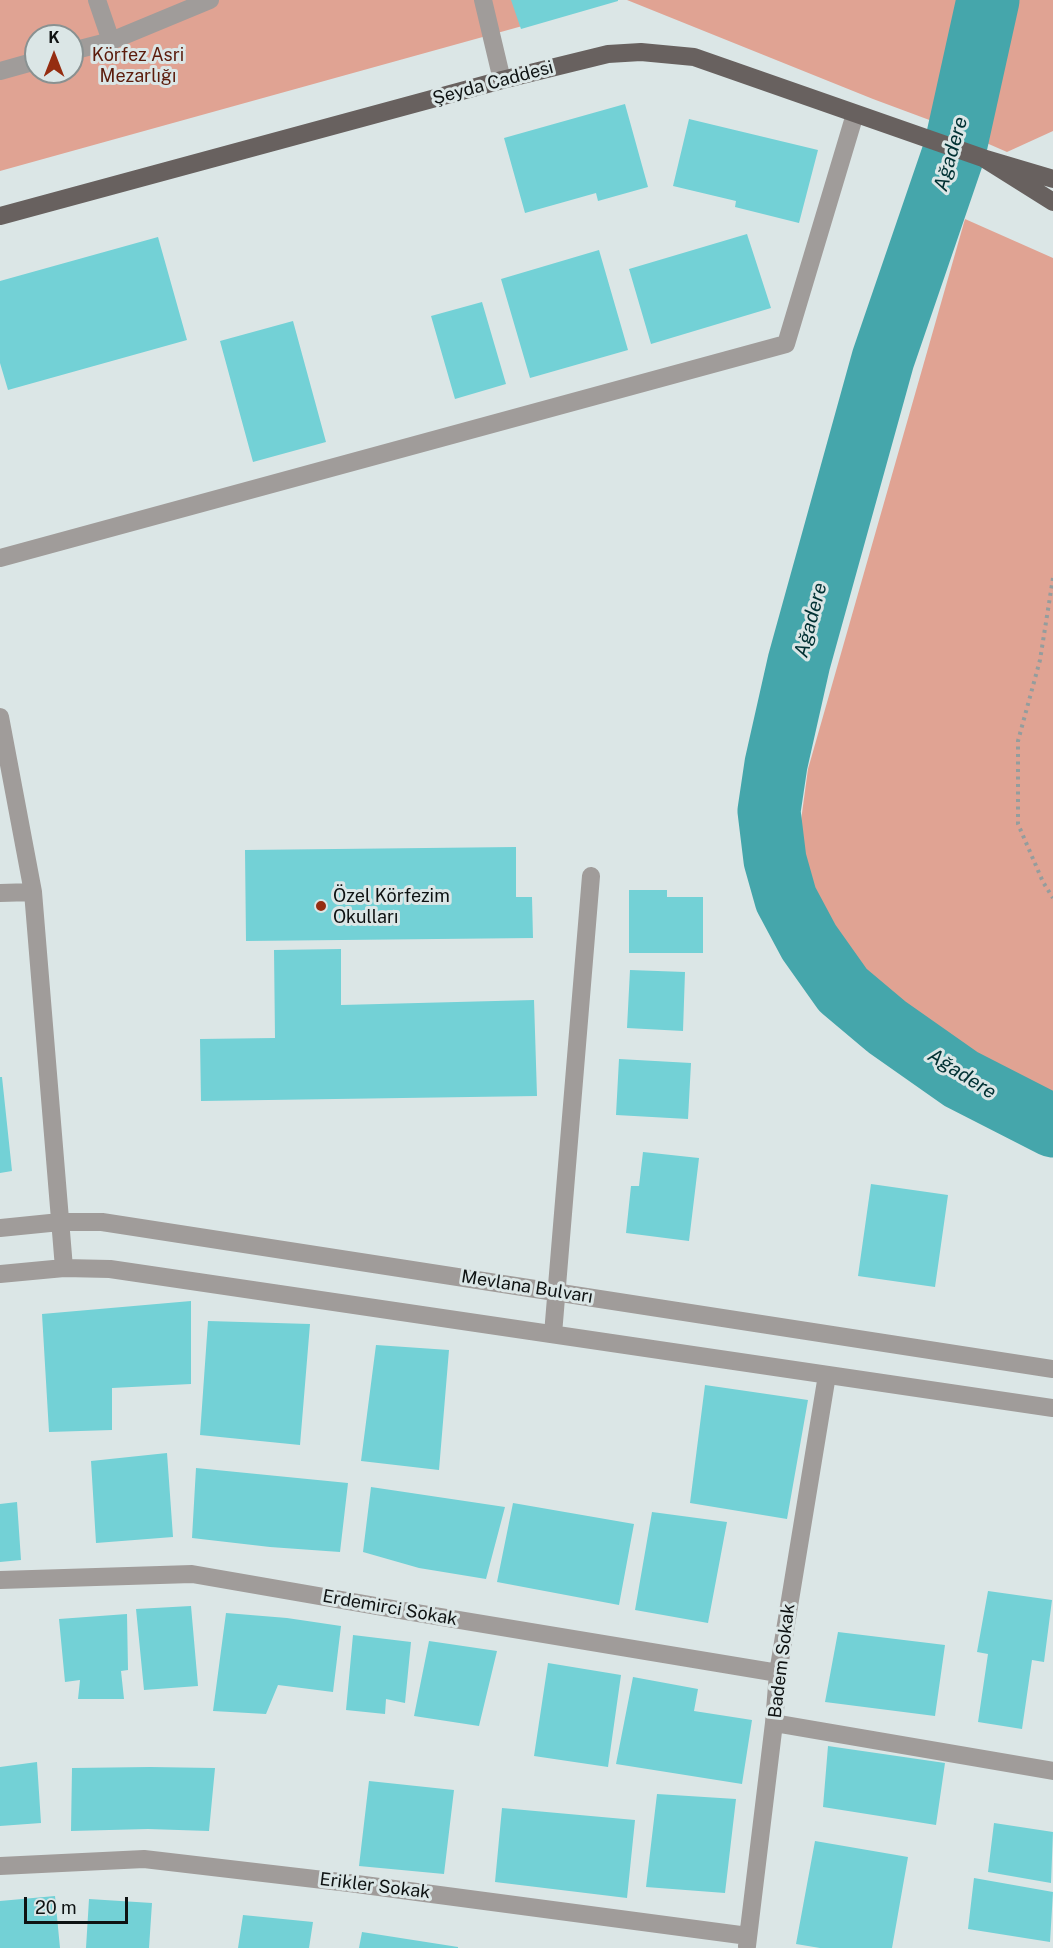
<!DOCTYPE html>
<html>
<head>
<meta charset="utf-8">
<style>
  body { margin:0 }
  #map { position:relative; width:1053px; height:1948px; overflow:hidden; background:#dbe6e6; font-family:"Public Sans",sans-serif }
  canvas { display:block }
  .north { position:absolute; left:24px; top:24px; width:60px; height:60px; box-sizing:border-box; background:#dbe6e6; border:2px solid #899191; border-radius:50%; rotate:0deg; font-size:16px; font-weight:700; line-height:24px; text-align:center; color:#0e1212 }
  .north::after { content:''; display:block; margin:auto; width:21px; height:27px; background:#952d11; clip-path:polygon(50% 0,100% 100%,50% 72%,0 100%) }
  .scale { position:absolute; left:24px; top:1897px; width:104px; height:27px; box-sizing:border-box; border:3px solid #0e1212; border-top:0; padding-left:8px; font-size:18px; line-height:21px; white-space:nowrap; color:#0e1212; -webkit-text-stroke:4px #dbe6e6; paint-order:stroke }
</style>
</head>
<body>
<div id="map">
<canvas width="1053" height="1948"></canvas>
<div class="north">K</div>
<div class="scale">20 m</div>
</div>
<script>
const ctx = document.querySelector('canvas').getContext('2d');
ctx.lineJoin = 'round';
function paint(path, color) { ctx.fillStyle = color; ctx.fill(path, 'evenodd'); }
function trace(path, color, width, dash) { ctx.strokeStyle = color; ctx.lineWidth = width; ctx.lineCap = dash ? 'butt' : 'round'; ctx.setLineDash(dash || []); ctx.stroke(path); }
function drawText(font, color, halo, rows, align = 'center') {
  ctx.font = font + ' "Public Sans",sans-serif'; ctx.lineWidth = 6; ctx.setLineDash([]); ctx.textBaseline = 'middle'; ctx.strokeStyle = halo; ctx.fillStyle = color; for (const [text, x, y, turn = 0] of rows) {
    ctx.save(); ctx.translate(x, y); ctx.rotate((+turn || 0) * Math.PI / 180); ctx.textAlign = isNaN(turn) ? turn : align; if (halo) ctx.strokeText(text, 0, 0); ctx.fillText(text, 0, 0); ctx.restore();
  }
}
const green = new Path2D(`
  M0,0H616L0,171ZM36,36H72V72H36Z
  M627,0H1053V131L1007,152L959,131L873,99Z
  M965,219L1053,258V1096L1026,1084L884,993L823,920L797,850L808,769Z`);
const river = new Path2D(`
  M988,0L955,149L883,359L799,662L776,764L769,811L775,860L786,899L809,942L843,990L887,1027L961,1079L1053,1126`);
const building = new Path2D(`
  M511,0H618V1L521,29Z
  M625,104L648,187L598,201L596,193L525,213L504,138Z
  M689,119L818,150L799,223L735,207L736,201L673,186Z
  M747,234L771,308L651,344L629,269Z
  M158,237L187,340L8,390L0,363V281Z
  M599,250L628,350L530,378L501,279Z
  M482,302L506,384L455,399L431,316Z
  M293,321L326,442L253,462L220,341Z
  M516,847V897H532L533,938L246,941L245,850Z
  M629,890H667V897H703V953H629Z
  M341,949V1005L534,1000L537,1096L201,1101L200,1039L275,1038L274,950Z
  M630,970L685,972L683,1031L627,1028Z
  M619,1059L691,1063L688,1119L616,1115Z
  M0,1077H2L12,1171L0,1173Z
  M643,1152L699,1158L689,1241L626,1233L631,1186H639Z
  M871,1184L948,1195L935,1287L858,1276Z
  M191,1301V1384L112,1388V1430L49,1432L42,1314Z
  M208,1321L310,1324L300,1445L200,1435Z
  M376,1345L449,1350L439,1470L361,1461Z
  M705,1385L808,1400L787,1519L690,1503Z
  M167,1453L173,1537L96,1543L91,1461Z
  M196,1468L348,1483L340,1552L270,1547L192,1538Z
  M371,1487L505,1507L486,1579L419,1568L363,1552Z
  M17,1502L21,1560L0,1562V1504Z
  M513,1503L634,1524L619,1605L497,1582Z
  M652,1512L727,1522L708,1623L635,1610Z
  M988,1591L1052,1600L1044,1662L1032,1660L1022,1729L978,1722L988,1654L977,1652Z
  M191,1606L198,1686L144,1690L136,1609Z
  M226,1613L287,1618L341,1626L333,1692L278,1685L266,1714L213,1711Z
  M127,1614L128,1670L121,1671L124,1699H78L80,1680L65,1682L59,1619Z
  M838,1632L945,1645L935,1716L825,1702Z
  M353,1635L411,1642L405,1703L386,1699L385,1714L346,1710Z
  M429,1641L497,1651L479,1726L414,1716Z
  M548,1663L621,1675L608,1767L534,1756Z
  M633,1677L698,1689L694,1711L752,1720L742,1784L616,1764Z
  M828,1746L945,1763L936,1825L823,1807Z
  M37,1762L41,1823L0,1826V1767Z
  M150,1767L215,1768L209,1831L148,1829L71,1831L72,1768Z
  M369,1781L454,1790L444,1874L359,1866Z
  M657,1794L736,1799L725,1893L646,1887Z
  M502,1808L635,1820L627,1898L495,1882Z
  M994,1823L1053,1832L1051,1883L988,1872Z
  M815,1841L908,1857L892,1948H820L796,1944Z
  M974,1878L1053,1892L1050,1942L968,1929Z
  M55,1896L60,1948H0V1901Z
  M89,1899L152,1903L149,1948H86Z
  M243,1915L313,1922L309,1948H238Z
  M362,1932L458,1947V1948H359Z`);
const path = new Path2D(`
  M1053,578L1040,660L1018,741V824L1043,882L1053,898`);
const minor = new Path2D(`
  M483,0L502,80
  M111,41L210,0
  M72,51L111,41L97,0
  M0,71L36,61
  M0,558L786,344L855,114
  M0,717L33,892L64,1268
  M0,893L33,892
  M0,1228L60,1222H102L1053,1369
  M0,1274L64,1268L110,1269L1053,1408
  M553,1334L591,876
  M0,1580L192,1574L405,1611L778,1673
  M774,1723L1053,1771
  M0,1866L144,1859L349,1883L748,1936
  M747,1946L774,1723L778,1673L827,1375`);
const major = new Path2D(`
  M1053,179L983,158L1053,202
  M0,216L502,80L608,54L641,52L694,57L983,158`);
const markers = [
  [321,906,6,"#952d11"]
];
const parkNames = [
  ["Körfez Asri",138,55],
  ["Mezarlığı",138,76]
];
const streetNames = [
  ["Şeyda Caddesi",493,83,-15],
  ["Mevlana Bulvarı",527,1287,9],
  ["Erdemirci Sokak",390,1608,10],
  ["Badem Sokak",782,1661,-83],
  ["Erikler Sokak",375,1886,7]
];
const poiNames = [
  ["Özel Körfezim",333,896],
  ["Okulları",333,917]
];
const waterNames = [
  ["Ağadere",951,154,-74],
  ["Ağadere",811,620,-75],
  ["Ağadere",962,1074,32]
];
paint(green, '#e0a393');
trace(river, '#45a6ab', 63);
paint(building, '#73d1d6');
trace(path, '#949d9d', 4, [3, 4.5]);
trace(minor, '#a09c9a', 18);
trace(major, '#68615f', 18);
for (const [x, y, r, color] of markers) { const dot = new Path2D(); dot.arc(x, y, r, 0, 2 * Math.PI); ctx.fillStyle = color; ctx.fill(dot); trace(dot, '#dbe6e6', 2); }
drawText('18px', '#5b1c0c', '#dbe6e6', parkNames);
drawText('18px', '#0e1212', '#dbe6e6', streetNames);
drawText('18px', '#0e1212', '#dbe6e6', poiNames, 'left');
drawText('italic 20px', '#003133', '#dbe6e6', waterNames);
</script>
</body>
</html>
